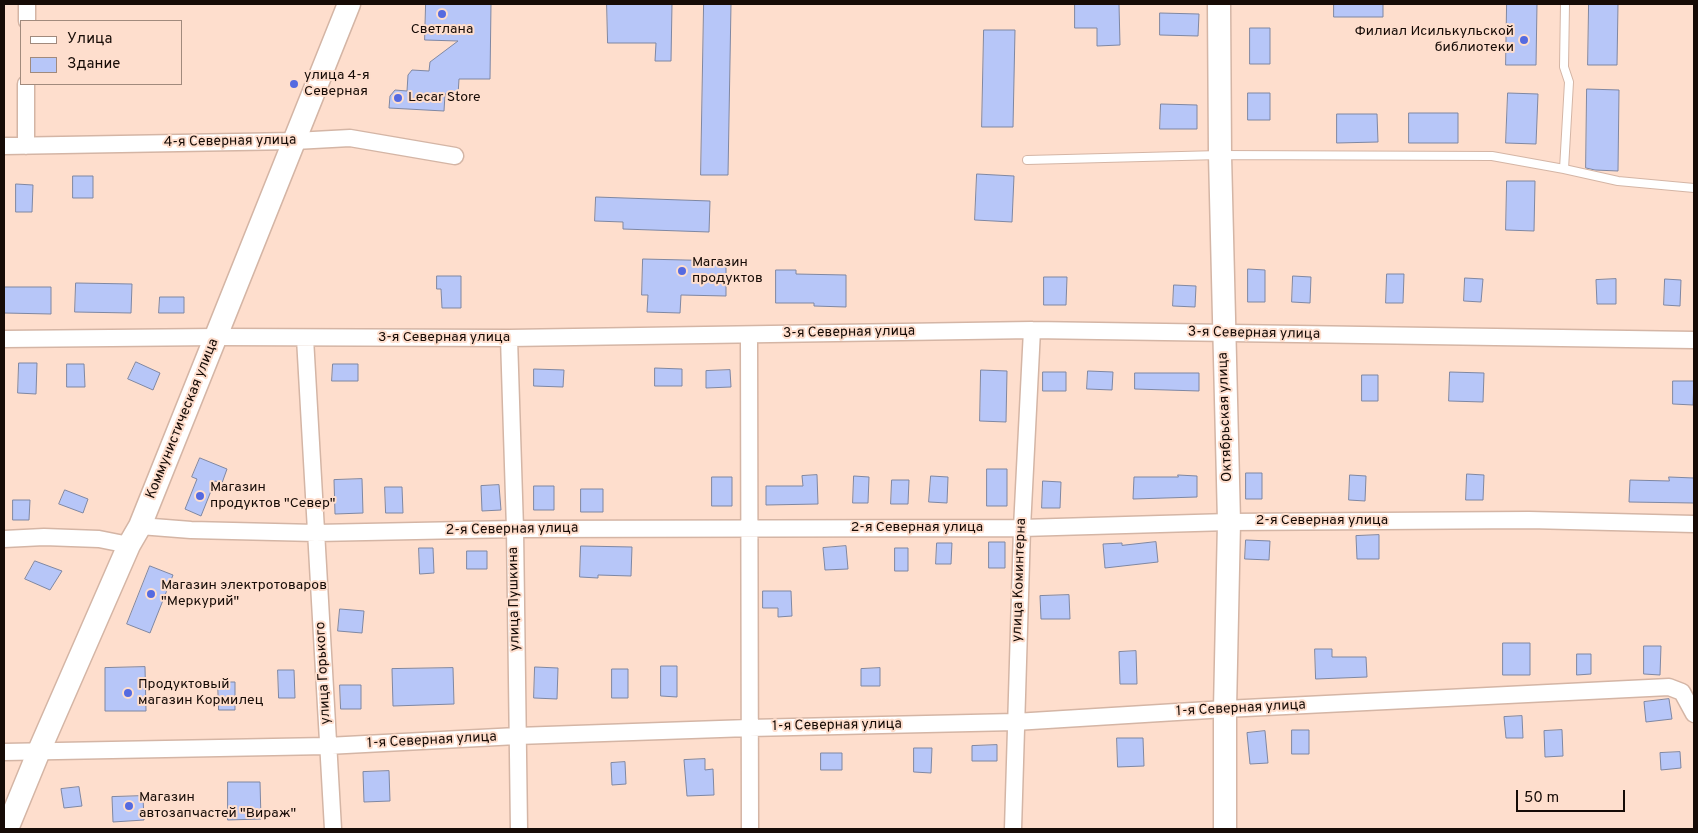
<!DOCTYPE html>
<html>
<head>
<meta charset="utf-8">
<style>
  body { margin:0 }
  #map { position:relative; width:1698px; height:833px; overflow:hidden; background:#fedecd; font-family:Overpass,sans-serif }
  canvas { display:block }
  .frame { position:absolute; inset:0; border:5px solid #160b06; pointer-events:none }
  .legend { position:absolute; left:20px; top:20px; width:162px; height:65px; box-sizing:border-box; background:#fedecd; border:1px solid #a18a7d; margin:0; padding:6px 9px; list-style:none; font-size:15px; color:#160b06 }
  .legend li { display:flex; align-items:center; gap:10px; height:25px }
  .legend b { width:25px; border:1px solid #a18a7d }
  .scale { position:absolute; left:1516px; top:790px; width:109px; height:22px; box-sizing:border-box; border:2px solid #160b06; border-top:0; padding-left:6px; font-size:15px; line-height:18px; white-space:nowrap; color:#160b06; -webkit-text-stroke:4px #fedecd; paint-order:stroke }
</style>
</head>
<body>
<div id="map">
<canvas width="1698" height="833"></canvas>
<div class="frame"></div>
<ul class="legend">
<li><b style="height:6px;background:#fff"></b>Улица</li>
<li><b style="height:14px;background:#b7c6f8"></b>Здание</li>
</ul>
<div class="scale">50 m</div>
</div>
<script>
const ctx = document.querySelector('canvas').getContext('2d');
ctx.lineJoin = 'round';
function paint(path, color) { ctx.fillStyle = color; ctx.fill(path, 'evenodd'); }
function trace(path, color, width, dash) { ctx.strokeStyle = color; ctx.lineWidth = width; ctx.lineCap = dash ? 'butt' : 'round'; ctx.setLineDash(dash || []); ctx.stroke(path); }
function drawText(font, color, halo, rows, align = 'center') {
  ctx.font = font + ' Overpass,sans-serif'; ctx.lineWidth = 4; ctx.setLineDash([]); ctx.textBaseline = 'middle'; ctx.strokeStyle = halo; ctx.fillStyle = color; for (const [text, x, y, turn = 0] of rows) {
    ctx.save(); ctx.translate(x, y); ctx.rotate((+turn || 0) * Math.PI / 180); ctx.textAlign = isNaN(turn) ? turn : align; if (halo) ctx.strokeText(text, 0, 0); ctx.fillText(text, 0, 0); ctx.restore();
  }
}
const building = new Path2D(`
  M426,4H491L490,79H459L458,95L445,94L444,111L389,108L390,96L395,90L407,91L408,75L412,70L429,71L430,62L458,41L425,40Z
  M607,4H672L671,61H655L656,43H608Z
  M704,4H731L728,175H701Z
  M1075,4H1119L1120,45L1097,46V28H1075Z
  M1334,4H1383V17H1334Z
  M1507,4H1537L1536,65H1506Z
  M1589,4H1618L1617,65H1588Z
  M1160,13L1199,14L1198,36L1160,35Z
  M1250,28H1270V64H1250Z
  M984,30H1015L1013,127H982Z
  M1587,89L1619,90L1618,171L1595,170L1586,168Z
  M1248,93H1270V120H1248Z
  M1508,93L1538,94L1536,144L1506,143Z
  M1161,104L1197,105V129H1160Z
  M1409,113H1458V143H1409Z
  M1337,114H1377L1378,142L1337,143Z
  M977,174L1014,176L1012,222L975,220Z
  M73,176H93V198H73Z
  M1507,181H1535L1534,231L1506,230Z
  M16,184L33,185L32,212H16Z
  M596,197L710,201L709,232L623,229V222L595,221Z
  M643,259L726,261V296L681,295L680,313L647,312L648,295H642Z
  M1248,269L1265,270V302H1248Z
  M776,270H796V274L846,275V307L814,306V303H776Z
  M1387,274H1404L1403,303H1386Z
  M437,276H461V308H442L441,289H437Z
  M1293,276L1311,277L1310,303L1292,302Z
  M1044,277H1067L1066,305H1044Z
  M1465,278L1483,279L1481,302L1464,301Z
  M1616,279V304H1597L1596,280Z
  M1665,279L1681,280L1680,306L1664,305Z
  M76,283L132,284L131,313L75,312Z
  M1174,285L1196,286L1195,307L1173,306Z
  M4,287H51V314L4,313Z
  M160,297H184V313H159Z
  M136,362L160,373L153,390L128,379Z
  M19,363H37L36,394L18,393Z
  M67,364H84L85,387H67Z
  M333,364H358V381H332Z
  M655,368L682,369V386H655Z
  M534,369L564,370L563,387L534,386Z
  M730,370L731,387L706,388V371Z
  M981,370L1007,371L1006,422L980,421Z
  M1088,371L1113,372L1112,390L1087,389Z
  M1043,372H1066V391H1043Z
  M1450,372L1484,373L1483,402L1449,401Z
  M1135,373H1199V391L1135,389Z
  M1362,375H1378V401H1362Z
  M1673,381H1694L1693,405L1673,404Z
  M200,458L227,469L222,483L215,481L201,516L185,509L197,479L192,477Z
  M987,469H1007V506H987Z
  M1246,473H1262V499H1246Z
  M1467,474L1484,475L1483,500H1466Z
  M817,475L818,504L766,505V486H803L802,476Z
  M1178,475L1197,476V497L1133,499L1134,477H1178Z
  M1350,475L1366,476L1365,501L1349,500Z
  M854,476L869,477L868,503H853Z
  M931,476L948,477L947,503L929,502Z
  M712,477H732V506H712Z
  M1669,477L1694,478V503L1629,502L1630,480L1669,481Z
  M362,479L363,513L335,514L334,480Z
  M892,480H909L908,504H891Z
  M1043,481L1061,482L1060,508H1042Z
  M499,485L501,510L482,511L481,486Z
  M534,486H554V510H534Z
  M385,487H402L403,513H386Z
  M581,489H603V512H581Z
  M65,490L88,499L83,513L59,504Z
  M13,500H30L29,520H13Z
  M1379,535V559H1357L1356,536Z
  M1246,540L1270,541L1269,560L1245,559Z
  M989,542H1005V568H989Z
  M1156,542L1158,562L1105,568L1103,544L1122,543V545Z
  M937,543H952L951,564H936Z
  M581,546L632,547L631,576L598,575V578L580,577Z
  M846,546L848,569L825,570L823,548Z
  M419,548H433L434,573L420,574Z
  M895,548H908V571H895Z
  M467,551H487V569H467Z
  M35,561L62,571L50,590L25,579Z
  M150,566L173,575L150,633L127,624Z
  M763,591H791L792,616L778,617V608H763Z
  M1069,595L1070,619H1041L1040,596Z
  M340,609L364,611L362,633L338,631Z
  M1503,643H1530V675H1503Z
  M1644,646H1661L1660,675L1644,674Z
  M1315,649H1332V657H1366L1367,677L1316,679Z
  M1136,651L1137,684H1120L1119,652Z
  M1577,654H1591V674L1577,675Z
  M661,666H677V697L661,696Z
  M145,667L146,711H105V668Z
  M535,667L558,668L557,699L534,698Z
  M453,668L454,704L393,706L392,669Z
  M880,668V686H861V669Z
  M612,669H628V698H612Z
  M278,670H294L295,698H279Z
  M218,682H235V710H219Z
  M340,685H361V709H341Z
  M1669,699L1672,719L1646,722L1644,702Z
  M1522,716L1523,738H1506L1504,717Z
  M1292,730H1309V754H1292Z
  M1562,730L1563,756L1545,757L1544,731Z
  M1265,731L1268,763L1250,764L1247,733Z
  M1117,738H1143L1144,766L1118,767Z
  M997,745V761H972V746Z
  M914,748H932L931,773L914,772Z
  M1680,752L1681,768L1661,770L1660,753Z
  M821,753H842V770H821Z
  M705,759V770L713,769L714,795L687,796L684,760Z
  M625,762L626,784L612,785L611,763Z
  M389,771L390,801L364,802L363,772Z
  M228,782H260L261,819L228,820Z
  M79,787L82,806L64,808L61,789Z
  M143,796L144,820L113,822L112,797Z`);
const lane = new Path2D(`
  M1027,160L1220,155L1492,156L1564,169L1618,181L1694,188
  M1564,169L1569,82L1564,67L1565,4`);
const street = new Path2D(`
  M27,21V4
  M4,146L295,141L350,138L455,156
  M26,146V84
  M749,335L750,829
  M305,338L333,829
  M509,338L515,529L519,829
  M4,339L217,337L509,338L1032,330L1694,340
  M140,526L191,530L316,533L515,529L1022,528L1229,522L1529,520L1694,524
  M4,539L44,537L99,539L129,545
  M4,752L327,746L517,736L749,728L1015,722L1225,709L1669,687L1682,692L1694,714
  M1013,829L1022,528L1032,330`);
const secondary = new Path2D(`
  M1219,4L1220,155L1229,522L1225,709V829
  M7,829L39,751L129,545L140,526L349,4`);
const markers = [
  [442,14,5,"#556ae0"],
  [1524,40,5,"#556ae0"],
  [294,84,5,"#556ae0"],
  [398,98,5,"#556ae0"],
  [682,271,5,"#556ae0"],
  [200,496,5,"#556ae0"],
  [151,594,5,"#556ae0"],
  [128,693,5,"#556ae0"],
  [129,806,5,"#556ae0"]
];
const poiNames = [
  ["Светлана",442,30,"center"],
  ["Филиал Исилькульской",1514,32,"right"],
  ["библиотеки",1514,48,"right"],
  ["улица 4-я",304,76],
  ["Северная",304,92],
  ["Lecar Store",408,98],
  ["Магазин",692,263],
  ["продуктов",692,279],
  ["Магазин",210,488],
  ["продуктов \"Север\"",210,504],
  ["Магазин электротоваров",161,586],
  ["\"Меркурий\"",161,602],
  ["Продуктовый",138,685],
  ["магазин Кормилец",138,701],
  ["Магазин",139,798],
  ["автозапчастей \"Вираж\"",139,814]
];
const streetNames = [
  ["4-я Северная улица",230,142,-1],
  ["3-я Северная улица",849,333,-1],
  ["3-я Северная улица",1254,334,1],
  ["3-я Северная улица",444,338],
  ["Октябрьская улица",1226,417,-92],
  ["Коммунистическая улица",183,419,-68],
  ["2-я Северная улица",1322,521],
  ["2-я Северная улица",917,528],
  ["2-я Северная улица",512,530,-1],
  ["улица Коминтерна",1020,580,-88],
  ["улица Пушкина",515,599,-91],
  ["улица Горького",324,673,-93],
  ["1-я Северная улица",1241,709,-3],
  ["1-я Северная улица",837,726,-1],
  ["1-я Северная улица",432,741,-3]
];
paint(building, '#b7c6f8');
trace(building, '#7f87a2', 1);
trace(lane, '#d4b5a5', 10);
trace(street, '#d4b5a5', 19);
trace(secondary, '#d4b5a5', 25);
trace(lane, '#fff', 8);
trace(street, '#fff', 16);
trace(secondary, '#fff', 22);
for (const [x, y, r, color] of markers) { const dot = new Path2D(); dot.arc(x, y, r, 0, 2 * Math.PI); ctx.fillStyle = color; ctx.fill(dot); trace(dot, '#fedecd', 2); }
drawText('14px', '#160b06', '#fedecd', poiNames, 'left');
drawText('14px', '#160b06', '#fedecd', streetNames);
</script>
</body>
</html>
